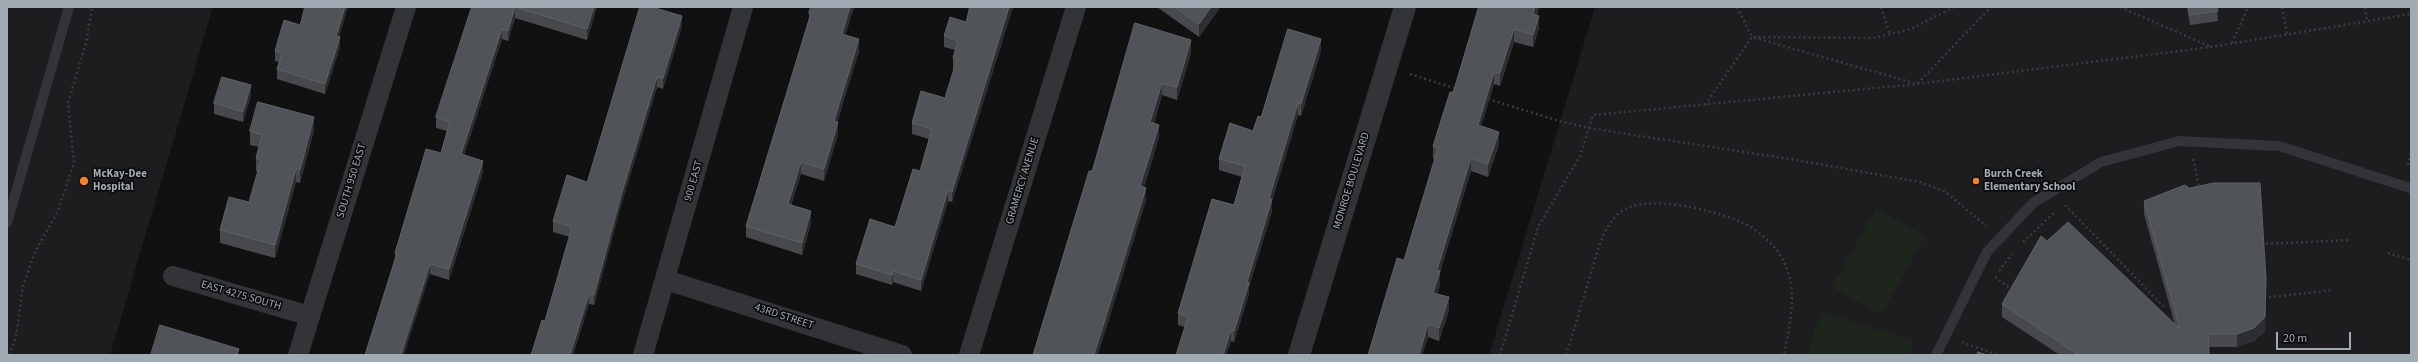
<!DOCTYPE html>
<html>
<head>
<meta charset="utf-8">
<style>
  body { margin:0 }
  #map { position:relative; width:2418px; height:362px; overflow:hidden; background:#111112; font-family:"Source Sans 3",sans-serif }
  canvas { display:block }
  .frame { position:absolute; inset:0; border:8px solid #a1abb3; pointer-events:none }
  .scale { position:absolute; left:2276px; top:332px; width:75px; height:18px; box-sizing:border-box; border:2px solid #a1abb3; border-top:0; padding-left:5px; font-size:12px; line-height:14px; white-space:nowrap; color:#a1abb3; -webkit-text-stroke:3px #0c0c0d; paint-order:stroke }
</style>
</head>
<body>
<div id="map">
<canvas width="2418" height="362"></canvas>
<div class="frame"></div>
<div class="scale">20 m</div>
</div>
<script>
const ctx = document.querySelector('canvas').getContext('2d');
ctx.lineJoin = 'round';
function paint(path, color) { ctx.fillStyle = color; ctx.fill(path, 'evenodd'); }
function trace(path, color, width, dash) { ctx.strokeStyle = color; ctx.lineWidth = width; ctx.lineCap = dash ? 'butt' : 'round'; ctx.setLineDash(dash || []); ctx.stroke(path); }
function drawText(font, color, halo, rows, align = 'center') {
  ctx.font = font + ' "Source Sans 3",sans-serif'; ctx.lineWidth = 3.5; ctx.setLineDash([]); ctx.textBaseline = 'middle'; ctx.strokeStyle = halo; ctx.fillStyle = color; for (const [text, x, y, turn = 0] of rows) {
    ctx.save(); ctx.translate(x, y); ctx.rotate((+turn || 0) * Math.PI / 180); ctx.textAlign = isNaN(turn) ? turn : align; if (halo) ctx.strokeText(text, 0, 0); ctx.fillText(text, 0, 0); ctx.restore();
  }
}
const built = new Path2D(`
  M7,7H213L110,355H7Z
  M1595,7H2411V355H1489Z`);
const green = new Path2D(`
  M1876,208L1925,236L1881,315L1832,287Z
  M1821,311L1914,341L1910,355H1807Z`);
const path = new Path2D(`
  M1737,7L1752,37L1874,38L1911,29L1954,7
  M1835,7H1854
  M1881,7L1890,35
  M2120,7L2211,47
  M2282,7L2287,34
  M2365,7L2367,21
  M2232,43L2248,7
  M1410,74L1457,89
  M1488,99L1559,121L1589,128L1796,160L1920,182L1946,192L1986,226
  M1705,105L1752,37L1917,84L1991,7
  M2193,159L2199,187
  M2408,165L2411,153
  M2065,205L2165,308
  M2023,242L2056,211
  M2261,244L2349,240
  M2388,253L2411,260
  M1999,271L2012,254
  M1995,277L2012,290
  M2264,298L2333,290
  M1962,342L1998,355
  M9,355L16,337L23,286L35,252L58,211L74,163L68,103L86,43L92,7
  M1500,355L1538,227L1580,156L1593,115L1917,84L2211,47L2411,14
  M1566,355C1574,330 1581,305 1589,280C1596,258 1600,233 1616,216C1639,190 1713,210 1741,222C1755,228 1772,242 1780,255C1800,287 1790,321 1784,355`);
const service = new Path2D(`
  M7,223L69,7
  M1936,355L1987,252L2033,203L2101,162L2179,141L2279,146L2410,188`);
const minor = new Path2D(`
  M173,276L310,316
  M666,280L902,355
  M298,355L406,7
  M643,355L743,7
  M969,355L1076,7`);
const tertiary = new Path2D(`
  M1299,355L1405,7`);
const wall = new Path2D(`
  M348,7L339,36L340,47L325,94L277,79V69L279,62L275,61V51Z
  M472,7H597L587,40L515,18L508,41L502,39L464,155L483,172L449,280L430,274L395,260V253L441,153L447,131L436,128V117Z
  M854,7L845,35L859,51L837,122L838,134L824,181L801,174L791,205L811,223L802,255L746,237V226L809,20V13Z
  M970,7H1013L952,202L948,201L921,291L893,282L892,285L856,274V264L895,227L920,171L929,139L912,134V123L945,98L954,69H953V58L955,50L944,47V36L966,22Z
  M1157,7H1219V9L1199,37Z
  M1479,7H1539L1537,15L1539,28L1533,47L1514,42L1500,86L1494,84L1481,126L1499,144L1488,177L1471,171L1440,272V284L1437,294L1449,310L1439,341L1428,337L1422,355H1368L1404,260L1435,159H1433V146L1453,92Z
  M2187,7H2217L2218,21L2190,25Z
  M1135,23L1191,53L1177,100L1162,95L1154,123L1159,137L1144,187L1146,201L1092,171Z
  M682,26L663,89L657,87L622,202L594,305L589,304L573,355H531L545,321L570,237L553,232V221L587,182Z
  M1321,51L1301,116L1298,115L1272,201V211L1249,287V294L1234,342L1231,341L1226,355H1176L1185,327L1178,325V313L1234,205L1242,177L1219,170V159L1253,131L1261,117Z
  M251,95L243,122L214,114V103Z
  M314,130L300,183L296,182L275,258L220,243V230L249,202L258,172L256,171V158L259,147L250,145V131Z
  M2144,201L2266,292L2265,331L2254,341L2237,347H2209V355H2060L2002,317V304L2047,241L2175,325L2144,214Z`);
const shadedWall = new Path2D(`
  M345,7H348L336,46V36Z
  M515,7V18L508,41V31Z
  M594,7H597L587,40V29Z
  M850,7H854L842,46V34Z
  M1009,7H1013L952,202V192Z
  M1211,7H1219V9L1199,37V24Z
  M1535,7H1539L1533,27V14Z
  M682,16V26L663,89V78Z
  M1539,16V28L1533,47V35Z
  M502,29V39L461,164V154Z
  M1514,29V42L1500,86V73Z
  M340,37V47L325,94V84Z
  M859,39V51L834,133V121Z
  M1321,39V51L1301,116V104Z
  M1191,40V53L1177,100V87Z
  M1494,72V84L1478,137V125Z
  M657,77V87L622,202L594,305V295L622,192Z
  M1162,83V95L1150,135V122Z
  M251,85V95L243,122V112Z
  M1298,103V115L1272,201V211L1249,287V294L1234,342V331L1269,199Z
  M314,117V130L300,183V170Z
  M838,122V134L824,181V169Z
  M1159,125V137L1140,199V186Z
  M1499,132V144L1488,177V164Z
  M1471,158V171L1440,272V284L1433,305V293L1437,270Z
  M483,161V172L449,280V269Z
  M801,162V174L788,216V204Z
  M296,169V182L275,258V245Z
  M1146,188V201L1098,355H1094Z
  M948,190V201L921,291V280Z
  M811,211V223L802,255V243Z
  M430,264V274L404,355H401Z
  M893,271V282L892,285V275Z
  M2266,279L2265,331L2254,341L2237,347V334Z
  M589,294V304L573,355H570Z
  M1449,297V310L1439,341V328Z
  M1428,324V337L1422,355H1419Z
  M1231,330V341L1226,355H1223Z`);
const building = new Path2D(`
  M305,7H345L336,36L340,37L325,84L277,69L282,53L275,51L284,20L300,25Z
  M472,7H594L587,29L515,7L508,31L502,29L461,154L483,161L449,269L430,264L401,355H365L397,253H395L426,149L441,153L450,122L436,117Z
  M640,7H652L682,16L663,78L657,77L622,192L594,295L589,294L570,355H531L542,320L545,321L572,227L553,221L567,175L587,182Z
  M811,7H850L842,34L859,39L834,121L838,122L824,169L801,162L788,204L811,211L802,243L746,226L811,13H809Z
  M970,7H1009L952,192L948,190L921,280L893,271L892,275L856,264L870,219L895,227L913,169L920,171L932,129L912,123L921,91L945,98L957,59L953,58L958,41L944,36L950,17L966,22Z
  M1175,7H1211L1199,24Z
  M1479,7H1535L1533,14L1539,16L1533,35L1514,29L1500,73L1494,72L1478,125L1499,132L1488,164L1471,158L1437,270L1440,271L1433,293L1449,297L1439,328L1428,324L1419,355H1368L1397,258L1404,260L1438,148L1433,146L1450,92H1453Z
  M2189,7H2217L2218,11L2190,15Z
  M1135,23L1191,40L1177,87L1162,83L1150,122L1159,125L1140,186L1146,188L1094,355H1033L1089,171H1092Z
  M1288,29L1321,39L1301,104L1298,103L1269,199H1272L1247,282L1249,283L1234,331L1231,330L1223,355H1176L1188,317L1178,313L1212,199L1234,205L1245,166L1219,159L1230,123L1253,131L1258,116L1261,117Z
  M222,77L251,85L243,112L214,103Z
  M258,102L314,117L300,170L296,169L275,245L220,230L229,197L249,202L261,160L256,158L262,135L250,131Z
  M2214,183H2260L2266,279L2265,317L2254,328L2237,334H2208L2209,353V355H2079L2002,304L2041,236L2047,241L2068,222L2180,329L2144,201L2185,185L2189,188Z
  M160,325L239,349L237,355H151Z
  M1978,352L1987,355H1977Z`);
const markers = [
  [84,181,5,"#f58126"],
  [1976,181,4,"#f58126"]
];
const poiNames = [
  ["McKay-Dee",93,175],
  ["Hospital",93,188],
  ["Burch Creek",1984,175],
  ["Elementary School",1984,188]
];
const streetNames = [
  ["SOUTH 950 EAST",352,181,-73],
  ["900 EAST",694,181,-74],
  ["GRAMERCY AVENUE",1023,181,-73],
  ["MONROE BOULEVARD",1352,181,-73],
  ["EAST 4275 SOUTH",241,296,16],
  ["43RD STREET",784,317,18]
];
paint(built, '#1d1d1f');
paint(green, '#1d251d');
trace(path, '#383b3e', 2.5, [2, 3]);
trace(service, '#323437', 10);
trace(minor, '#323437', 20);
trace(tertiary, '#323437', 22);
paint(wall, '#47494d');
paint(shadedWall, '#2d2e31');
paint(building, '#505458');
trace(building, '#5d6266', 1);
for (const [x, y, r, color] of markers) { const dot = new Path2D(); dot.arc(x, y, r, 0, 2 * Math.PI); ctx.fillStyle = color; ctx.fill(dot); trace(dot, '#0c0c0d', 1.5); }
drawText('bold 11px', '#a1abb3', '#0c0c0d', poiNames, 'left');
drawText('11px', '#a1abb3', '#0c0c0d', streetNames);
</script>
</body>
</html>
